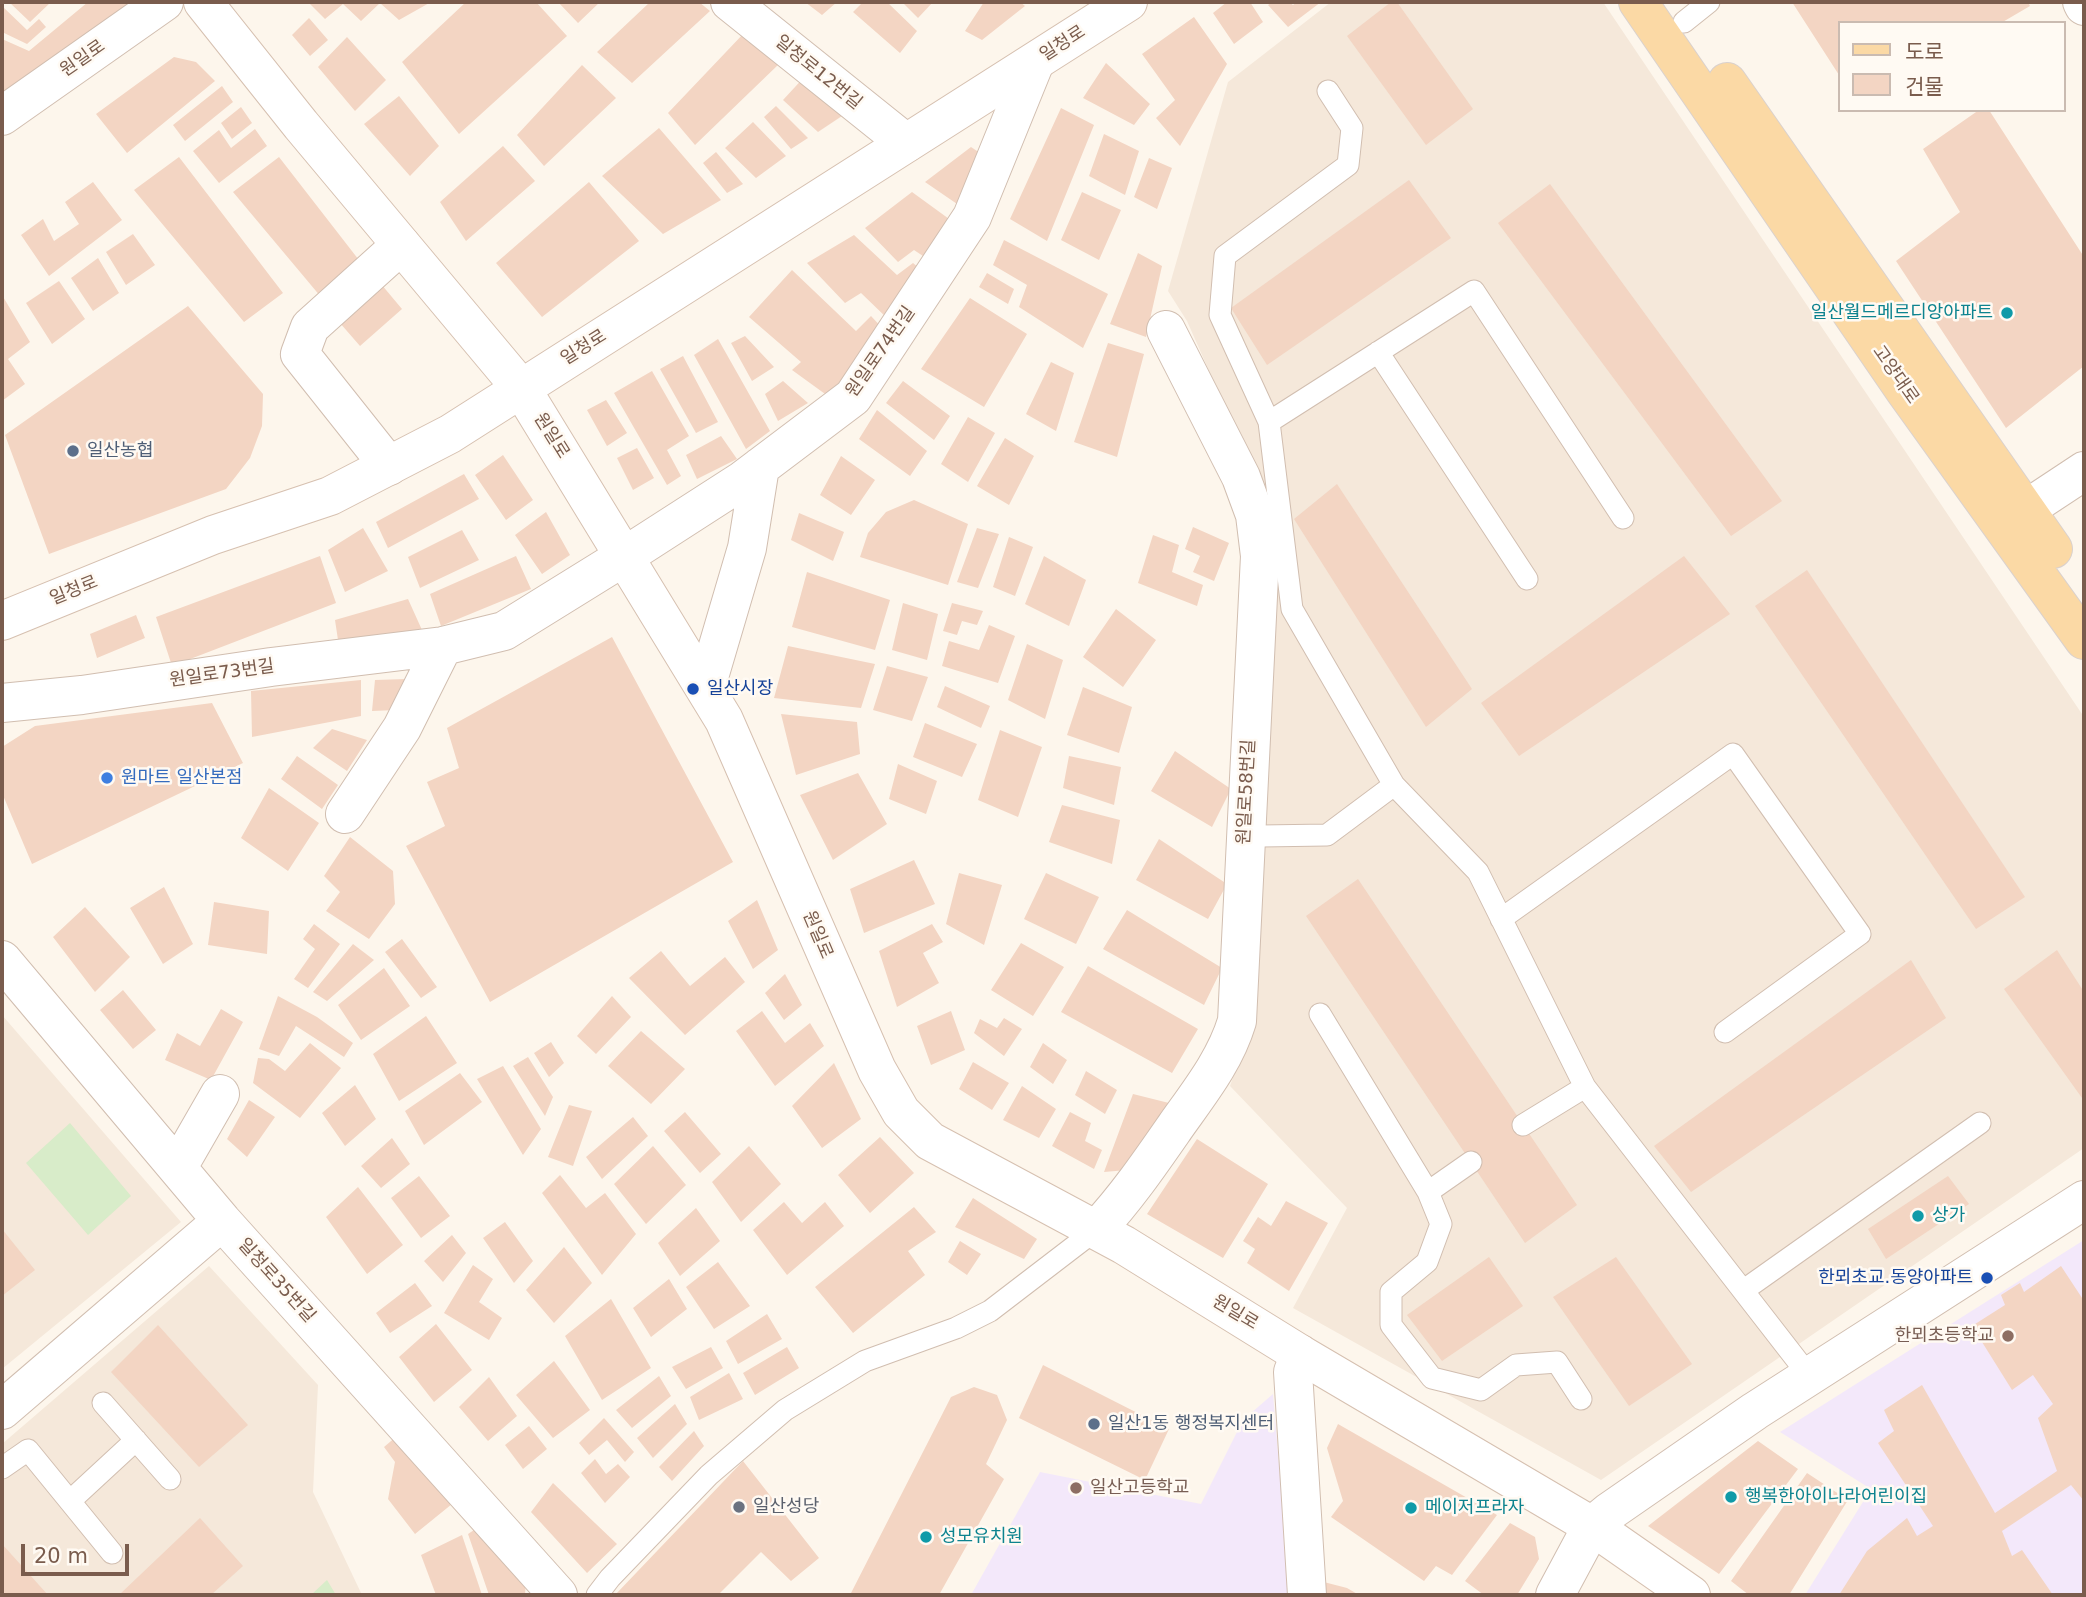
<!DOCTYPE html>
<html>
<head>
<meta charset="utf-8">
<style>
  body { margin:0 }
  #map { position:relative; width:2086px; height:1597px; overflow:hidden; background:#fdf6ec; font-family:"DejaVu Sans","Noto Sans KR",sans-serif }
  canvas { display:block }
  .frame { position:absolute; inset:0; border:4px solid #7a5c4d; pointer-events:none }
  .legend { position:absolute; left:1838px; top:21px; width:228px; height:91px; box-sizing:border-box; background:#fffaf3; border:2px solid #cabbb1; margin:0; padding:9px 12px; list-style:none; font-size:21px; color:#7a5c4d }
  .legend li { display:flex; align-items:center; gap:14px; height:35px }
  .legend b { width:35px; border:2px solid #cabbb1 }
  .scale { position:absolute; left:21px; top:1544px; width:108px; height:32px; box-sizing:border-box; border:4px solid #7a5c4d; border-top:0; padding-left:9px; font-size:21px; line-height:24px; white-space:nowrap; color:#7a5c4d; -webkit-text-stroke:5px #fffaf3; paint-order:stroke }
</style>
</head>
<body>
<div id="map">
<canvas width="2086" height="1597"></canvas>
<div class="frame"></div>
<ul class="legend">
<li><b style="height:9px;background:#fbd9a5"></b>도로</li>
<li><b style="height:19px;background:#f3d5c3"></b>건물</li>
</ul>
<div class="scale">20 m</div>
</div>
<script>
const ctx = document.querySelector('canvas').getContext('2d');
ctx.lineJoin = 'round';
function paint(path, color) { ctx.fillStyle = color; ctx.fill(path, 'evenodd'); }
function trace(path, color, width, dash) { ctx.strokeStyle = color; ctx.lineWidth = width; ctx.lineCap = dash ? 'butt' : 'round'; ctx.setLineDash(dash || []); ctx.stroke(path); }
function drawText(font, color, halo, rows, align = 'center') {
  ctx.font = font + ' "DejaVu Sans","Noto Sans KR",sans-serif'; ctx.lineWidth = 5; ctx.setLineDash([]); ctx.textBaseline = 'middle'; ctx.strokeStyle = halo; ctx.fillStyle = color; for (const [text, x, y, turn = 0] of rows) {
    ctx.save(); ctx.translate(x, y); ctx.rotate((+turn || 0) * Math.PI / 180); ctx.textAlign = isNaN(turn) ? turn : align; if (halo) ctx.strokeText(text, 0, 0); ctx.fillText(text, 0, 0); ctx.restore();
  }
}
const residential = new Path2D(`
  M1331,2H1603L2084,717V1148L1601,1480L1293,1308L1347,1208L1230,1086L1242,1052L1255,475L1187,321L1168,291L1228,82Z
  M2,1015L181,1222L2,1369Z
  M209,1266L318,1385L313,1492L362,1595H2V1444Z`);
const education = new Path2D(`
  M2084,1240V1595H1805L1871,1489L1780,1432Z
  M1273,1394L1290,1595H971L1040,1472L1201,1504L1243,1420Z`);
const green = new Path2D(`
  M70,1123L131,1196L88,1235L26,1163Z
  M327,1580L336,1595H311Z`);
const building = new Path2D(`
  M9,2H51L30,22Z
  M88,2H146L2,99V39L29,51Z
  M308,2H431L399,20L380,3L361,21L343,4L325,19Z
  M466,2H536L567,36L459,134L402,62Z
  M558,2H600L578,23Z
  M650,2H699L710,11L632,83L597,52Z
  M805,2H837L822,15Z
  M863,2H887L917,31L900,53L853,12Z
  M902,2H933L918,18Z
  M984,2H1020L1025,6L982,40L965,31Z
  M1227,2H1250L1263,22L1234,44L1213,13Z
  M1272,2H1289L1293,5L1297,2H1321L1288,27L1268,5Z
  M1391,2H1397L1473,109L1426,145L1347,36Z
  M1792,2H2028L2030,6L2001,23H1839V75Z
  M2,6L27,30L39,19L46,27L27,44L2,32Z
  M1194,17L1227,64L1180,146L1156,118L1175,100L1142,54Z
  M309,18L328,40L310,56L292,35Z
  M745,32L779,64L695,145L668,113Z
  M347,37L386,80L355,111L318,67Z
  M174,57L196,62L215,81L127,153L96,114Z
  M1106,63L1150,104L1134,125L1083,98Z
  M582,65L616,98L544,166L517,135Z
  M807,74L848,112L818,132L783,100Z
  M222,86L233,102L185,141L173,125Z
  M399,96L439,146L410,176L364,124Z
  M776,106L808,138L791,149L764,117Z
  M241,107L252,123L232,139L221,123Z
  M1061,108L1094,125L1047,241L1010,219Z
  M1979,110H1989L2084,257V366L2006,428L1896,261L1960,212L1923,149Z
  M753,122L786,156L756,178L725,148Z
  M659,128L721,200L663,234L602,176Z
  M255,129L267,146L219,183L193,151L219,130L231,148Z
  M1104,134L1139,151L1125,195L1089,176Z
  M503,146L535,181L466,241L440,202Z
  M971,147L983,155L960,206L925,182Z
  M716,152L743,184L727,193L703,163Z
  M179,157L283,293L244,322L134,190Z
  M279,157L362,264L321,297L233,192Z
  M1149,158L1172,168L1157,209L1134,197Z
  M1409,180L1451,238L1267,365L1231,308Z
  M93,182L122,220L49,276L21,235L43,219L54,241L79,224L65,202Z
  M589,182L639,241L542,317L496,263Z
  M1550,184L1782,501L1731,536L1498,223Z
  M912,192L956,224L929,260L914,250L898,262L865,228Z
  M1082,192L1121,210L1099,260L1061,240Z
  M133,234L155,265L126,285L106,252Z
  M854,235L897,275L913,263L925,273L889,320L861,293L845,303L807,263Z
  M1004,240L1108,294L1083,348L1019,307L1027,285L993,265Z
  M1138,253L1162,266L1146,337L1110,324Z
  M98,258L119,293L93,311L71,278Z
  M792,270L856,331L871,316L885,331L832,399L792,370L801,362L749,317Z
  M987,273L1014,289L1008,304L979,287Z
  M376,278L402,309L360,346L333,315Z
  M59,281L85,319L52,344L26,303Z
  M2,295L30,342L8,359L25,384L2,401Z
  M970,298L1027,334L984,407L921,369Z
  M188,306L263,394L262,426L250,458L226,489L49,554L5,435Z
  M745,336L774,367L752,381L731,343Z
  M718,339L770,431L746,449L694,355Z
  M1108,343L1144,354L1117,457L1074,442Z
  M683,356L718,422L696,433L660,369Z
  M1051,362L1074,373L1056,431L1026,414Z
  M652,371L689,436L667,450L681,476L667,485L614,393Z
  M783,381L808,403L778,421L765,394Z
  M903,381L950,416L934,440L886,403Z
  M606,400L627,433L607,446L587,410Z
  M877,410L927,451L910,476L859,439Z
  M968,417L995,433L968,482L941,464Z
  M721,436L737,459L697,479L686,455Z
  M1005,438L1034,456L1009,505L977,486Z
  M637,448L654,478L633,490L617,458Z
  M503,455L533,500L506,520L475,475Z
  M841,456L875,480L851,515L820,495Z
  M464,474L479,499L388,548L376,522Z
  M1337,484L1472,689L1426,727L1294,519Z
  M914,500L968,524L948,585L860,557L868,533L886,512Z
  M546,512L570,555L542,574L515,535Z
  M799,513L844,532L833,561L791,540Z
  M1193,527L1229,543L1214,581L1193,572L1200,556L1185,549Z
  M363,528L388,571L345,592L328,550Z
  M977,528L999,534L978,588L957,582Z
  M462,530L479,560L420,588L408,557Z
  M1153,535L1179,545L1172,572L1203,585L1197,606L1138,583Z
  M1009,537L1033,547L1015,596L993,587Z
  M320,556L336,603L172,666L156,617Z
  M516,556L531,589L441,626L430,594Z
  M1044,556L1086,580L1069,626L1025,604Z
  M1684,556L1730,614L1519,756L1481,703Z
  M1807,570L2025,897L1976,929L1755,606Z
  M807,572L890,600L875,650L792,627Z
  M408,599L422,630L338,640L335,620Z
  M903,603L938,614L927,660L892,650Z
  M952,603L983,611L977,625L962,621L957,635L943,631Z
  M1116,609L1156,640L1123,687L1083,657Z
  M136,615L145,638L97,658L90,634Z
  M989,625L1015,636L998,683L942,666L949,641L979,650Z
  M612,637L733,862L490,1002L406,846L445,826L427,782L459,768L447,728Z
  M1027,644L1063,660L1045,719L1008,700Z
  M788,646L875,664L861,708L774,698Z
  M887,666L928,677L912,721L873,710Z
  M406,679L396,710L372,711L375,680Z
  M361,680V716L252,737L251,691Z
  M945,686L990,706L981,728L937,707Z
  M1083,687L1132,707L1119,753L1067,735Z
  M212,703L243,763L32,864L2,793V747L35,726Z
  M781,714L857,722L860,754L796,775Z
  M925,723L977,744L962,777L913,757Z
  M332,729L367,740L347,771L313,748Z
  M1000,730L1042,747L1018,817L978,800Z
  M1175,751L1231,789L1212,827L1151,791Z
  M297,756L338,785L322,809L281,779Z
  M1069,756L1121,767L1114,805L1063,788Z
  M898,764L937,781L926,814L889,799Z
  M858,773L887,824L833,860L800,795Z
  M269,788L319,823L288,871L241,838Z
  M1062,805L1120,820L1112,864L1049,842Z
  M350,837L393,871L395,904L369,939L326,911L340,892L324,876Z
  M1159,839L1227,884L1208,919L1136,880Z
  M914,860L935,904L864,933L850,889Z
  M959,873L1002,885L984,945L946,924Z
  M1046,873L1099,897L1076,944L1024,919Z
  M1358,879L1577,1205L1525,1243L1306,916Z
  M164,887L193,944L163,964L130,908Z
  M757,900L778,950L753,969L728,921Z
  M214,902L269,911L267,954L208,945Z
  M85,907L130,957L95,992L53,937Z
  M1127,910L1222,968L1204,1005L1103,949Z
  M314,924L340,944L308,988L294,979L315,949L303,939Z
  M932,924L943,942L923,953L939,983L897,1007L879,951Z
  M402,939L437,987L421,998L385,952Z
  M1021,943L1064,967L1033,1016L991,990Z
  M353,944L374,960L327,1001L313,992Z
  M2057,950L2084,992L2082,1098L2004,989Z
  M661,951L690,986L725,957L745,982L685,1035L629,978Z
  M1911,960L1946,1018L1691,1192L1654,1146Z
  M1088,966L1198,1029L1172,1073L1061,1012Z
  M384,968L410,1006L361,1040L338,1005Z
  M785,974L802,1005L784,1020L765,993Z
  M123,990L156,1030L133,1049L100,1010Z
  M278,996L317,1017L353,1043L344,1057L296,1026L279,1056L259,1049Z
  M612,996L631,1017L596,1054L577,1036Z
  M221,1009L243,1022L211,1080L165,1060L177,1033L200,1046Z
  M762,1011L785,1043L810,1023L824,1046L775,1086L736,1031Z
  M951,1011L965,1050L931,1065L917,1026Z
  M426,1016L457,1063L399,1101L373,1054Z
  M1004,1018L1022,1029L1004,1056L974,1033L980,1019L997,1028Z
  M641,1031L685,1069L651,1104L608,1066Z
  M551,1042L564,1063L549,1077L534,1053Z
  M310,1043L341,1068L300,1118L253,1083L258,1058L269,1059L285,1071Z
  M1043,1043L1067,1060L1053,1084L1030,1067Z
  M528,1057L553,1097L545,1116L513,1066Z
  M973,1062L1009,1083L992,1110L959,1089Z
  M834,1063L861,1119L822,1148L792,1106Z
  M503,1066L541,1129L523,1155L477,1079Z
  M1086,1071L1117,1090L1105,1114L1075,1095Z
  M460,1073L482,1102L424,1145L405,1111Z
  M355,1085L376,1119L345,1146L322,1113Z
  M1022,1086L1056,1109L1039,1138L1003,1120Z
  M1133,1094L1169,1103L1127,1170L1104,1172Z
  M249,1100L275,1117L247,1157L227,1139Z
  M569,1105L592,1111L573,1166L548,1157Z
  M685,1112L721,1154L700,1173L664,1131Z
  M1070,1112L1091,1123L1085,1141L1102,1150L1094,1169L1052,1146Z
  M633,1117L648,1136L602,1179L586,1157Z
  M880,1137L914,1173L870,1213L838,1175Z
  M392,1138L410,1164L381,1188L361,1166Z
  M1197,1139L1268,1184L1223,1258L1147,1214Z
  M653,1146L686,1185L646,1224L614,1184Z
  M749,1146L781,1184L741,1222L712,1182Z
  M560,1175L586,1208L605,1193L636,1234L602,1275L542,1193Z
  M419,1176L450,1216L421,1238L391,1198Z
  M1948,1176L1969,1204L1886,1259L1868,1229Z
  M358,1187L403,1245L367,1274L326,1217Z
  M973,1198L1037,1239L1024,1259L955,1227Z
  M1286,1201L1328,1223L1289,1291L1247,1263L1255,1249L1243,1241L1258,1217L1271,1226Z
  M784,1202L802,1223L825,1202L844,1226L787,1275L753,1230Z
  M914,1207L936,1232L908,1251L925,1275L853,1333L815,1287Z
  M696,1208L720,1241L680,1276L658,1243Z
  M505,1222L533,1261L514,1283L483,1238Z
  M2,1229L35,1270L2,1296Z
  M452,1235L466,1253L443,1282L424,1261Z
  M960,1241L981,1254L967,1275L948,1262Z
  M564,1247L592,1283L554,1323L526,1290Z
  M1489,1257L1523,1306L1442,1361L1407,1315Z
  M1616,1257L1692,1364L1629,1406L1553,1297Z
  M718,1262L750,1306L714,1329L686,1287Z
  M473,1265L493,1279L479,1302L502,1318L489,1340L444,1313Z
  M2061,1266L2084,1301V1501L2071,1485L2002,1531L2012,1556L2022,1550L2053,1595H1839L1867,1551L1907,1518L1917,1536L1933,1526L1878,1443L1894,1431L1884,1410L1922,1385L1995,1513L2057,1471L2038,1418L2053,1404L2033,1375L2012,1390L1972,1326L2005,1305L2001,1295L2020,1283L2024,1292Z
  M669,1279L687,1309L651,1337L633,1308Z
  M415,1283L432,1306L390,1333L376,1313Z
  M611,1299L651,1368L602,1400L565,1336Z
  M767,1314L782,1339L738,1364L726,1341Z
  M436,1324L472,1370L434,1402L399,1357Z
  M158,1325L248,1425L199,1467L111,1372Z
  M711,1347L723,1368L686,1389L672,1367Z
  M787,1347L799,1368L755,1395L743,1373Z
  M554,1361L590,1410L553,1438L516,1395Z
  M1043,1365L1169,1429L1145,1480L1019,1418Z
  M729,1373L743,1399L699,1420L690,1397Z
  M659,1376L671,1396L632,1428L616,1410Z
  M489,1377L517,1416L488,1441L459,1407Z
  M974,1387L997,1395L1007,1420L986,1464L1004,1479L939,1595H850L951,1397Z
  M675,1404L687,1424L653,1458L637,1438Z
  M604,1418L634,1452L625,1462L607,1440L589,1455L579,1443Z
  M1338,1424L1497,1515L1452,1575L1436,1566L1424,1581L1331,1517L1343,1501L1327,1448Z
  M529,1426L547,1449L523,1469L505,1445Z
  M694,1431L704,1446L672,1481L659,1467Z
  M397,1436L452,1504L415,1534L388,1499L395,1462L384,1447Z
  M1758,1441L1798,1469L1719,1574L1648,1526Z
  M595,1459L606,1474L618,1464L630,1477L605,1503L581,1473Z
  M743,1461L819,1558L791,1581L761,1552L718,1595H615Z
  M1807,1473L1848,1500L1789,1595H1749L1731,1581Z
  M553,1483L617,1544L587,1573L531,1512Z
  M200,1518L243,1566L211,1595H119Z
  M1510,1523L1535,1537L1539,1559L1517,1595H1484L1465,1581Z
  M483,1524L526,1580L525,1595H489L468,1534Z
  M462,1535L482,1595H436L421,1555Z
  M2,1544L48,1595H2Z
  M1316,1580L1347,1588L1359,1595H1317Z`);
const lane = new Path2D(`
  M1684,22L1709,2
  M1328,91L1352,128L1348,165L1225,256L1220,315L1269,422L1292,609L1394,785L1478,872L1585,1087L1810,1377
  M1378,352L1527,579
  M1269,422L1474,291L1623,518
  M1246,831L1261,836L1327,835L1394,785
  M1501,919L1733,754L1860,934L1725,1032
  M1320,1014L1428,1192L1441,1224L1427,1262L1391,1292V1325L1432,1378L1481,1390L1516,1365L1557,1362L1581,1399
  M1523,1125L1585,1087
  M1428,1192L1471,1162
  M1744,1290L1980,1123
  M103,1403L170,1479
  M2,1468L28,1450L112,1553
  M70,1501L136,1440
  M597,1595L610,1578L709,1475L785,1410L865,1361L956,1328L990,1311L1097,1229`);
const street = new Path2D(`
  M730,2L906,143
  M2082,2L2084,6
  M2,116L164,2
  M389,466L300,354L310,327L401,245
  M2025,510L2084,471
  M706,687L747,548L760,467
  M2,703L82,695L271,667L443,646L504,631L625,556L743,480L853,397L972,217L1035,62
  M345,814L402,728L443,646
  M2,960L222,1221L558,1595
  M178,1167L220,1094
  M1097,1229C1126,1198 1150,1163 1175,1127C1199,1093 1225,1061 1237,1021L1260,556L1255,515L1241,477L1166,330
  M1300,1354L1293,1372L1307,1595
  M2,1410L222,1221
  M1555,1595L1592,1526L1609,1512L1755,1411L2084,1200`);
const secondary = new Path2D(`
  M203,2L301,125L521,388L724,720L877,1070L901,1112L930,1141L1124,1245L1300,1354L1592,1526L1691,1595
  M2,621L213,535L330,496L450,434L1128,2`);
const primary = new Path2D(`
  M1638,2L1905,391L2084,640
  M1727,82L2053,549`);
const markers = [
  [2007,313,7,"#0f9aa8"],
  [73,451,7,"#5c6f8a"],
  [693,689,7,"#1a4fb4"],
  [107,778,7,"#3f7fe0"],
  [1918,1216,7,"#0f9aa8"],
  [1987,1278,7,"#1a4fb4"],
  [2008,1336,7,"#8d6e63"],
  [1094,1424,7,"#5c6f8a"],
  [1076,1488,7,"#8d6e63"],
  [1731,1497,7,"#0f9aa8"],
  [739,1507,7,"#6b7280"],
  [1411,1508,7,"#0f9aa8"],
  [926,1537,7,"#0f9aa8"]
];
const streetNames = [
  ["일청로",1063,44,-33],
  ["원일로",83,59,-35],
  ["일청로12번길",818,73,39],
  ["일청로",584,348,-32],
  ["원일로74번길",881,352,-55],
  ["고양대로",1895,375,55],
  ["원일로",551,436,58],
  ["일청로",74,591,-22],
  ["원일로73번길",222,674,-8],
  ["원일로58번길",1247,792,-87],
  ["원일로",817,935,67],
  ["일청로35번길",276,1281,48],
  ["원일로",1235,1313,31]
];
const cultureNames = [
  ["일산월드메르디앙아파트",1993,313,"right"],
  ["상가",1932,1216],
  ["행복한아이나라어린이집",1745,1497],
  ["메이저프라자",1425,1508],
  ["성모유치원",940,1537]
];
const serviceNames = [
  ["일산농협",87,451],
  ["일산1동 행정복지센터",1108,1424]
];
const transitNames = [
  ["일산시장",707,689],
  ["한뫼초교.동양아파트",1973,1278,"right"]
];
const shopNames = [
  ["원마트 일산본점",121,778]
];
const educationNames = [
  ["한뫼초등학교",1994,1336],
  ["일산고등학교",1090,1488,"left"]
];
const worshipNames = [
  ["일산성당",753,1507]
];
paint(residential, '#f5e8da');
paint(education, '#f3e8fa');
paint(green, '#d8ecc9');
paint(building, '#f3d5c3');
trace(lane, '#d1beb0', 23);
trace(street, '#d1beb0', 40);
trace(secondary, '#d6c0b0', 40);
trace(primary, '#dad1cd', 40);
trace(lane, '#fff', 21);
trace(street, '#fff', 38);
trace(secondary, '#fff', 38);
trace(primary, '#fbd9a5', 38);
for (const [x, y, r, color] of markers) { const dot = new Path2D(); dot.arc(x, y, r, 0, 2 * Math.PI); ctx.fillStyle = color; ctx.fill(dot); trace(dot, '#fffaf3', 2.5); }
drawText('18px', '#7a5c4d', '#fffaf3', streetNames);
drawText('18px', '#0d838f', '#fffaf3', cultureNames, 'left');
drawText('18px', '#4e5e75', '#fffaf3', serviceNames, 'left');
drawText('18px', '#164399', '#fffaf3', transitNames, 'left');
drawText('18px', '#366cbe', '#fffaf3', shopNames, 'left');
drawText('18px', '#785e54', '#fffaf3', educationNames, 'right');
drawText('18px', '#5b616d', '#fffaf3', worshipNames, 'left');
</script>
</body>
</html>
